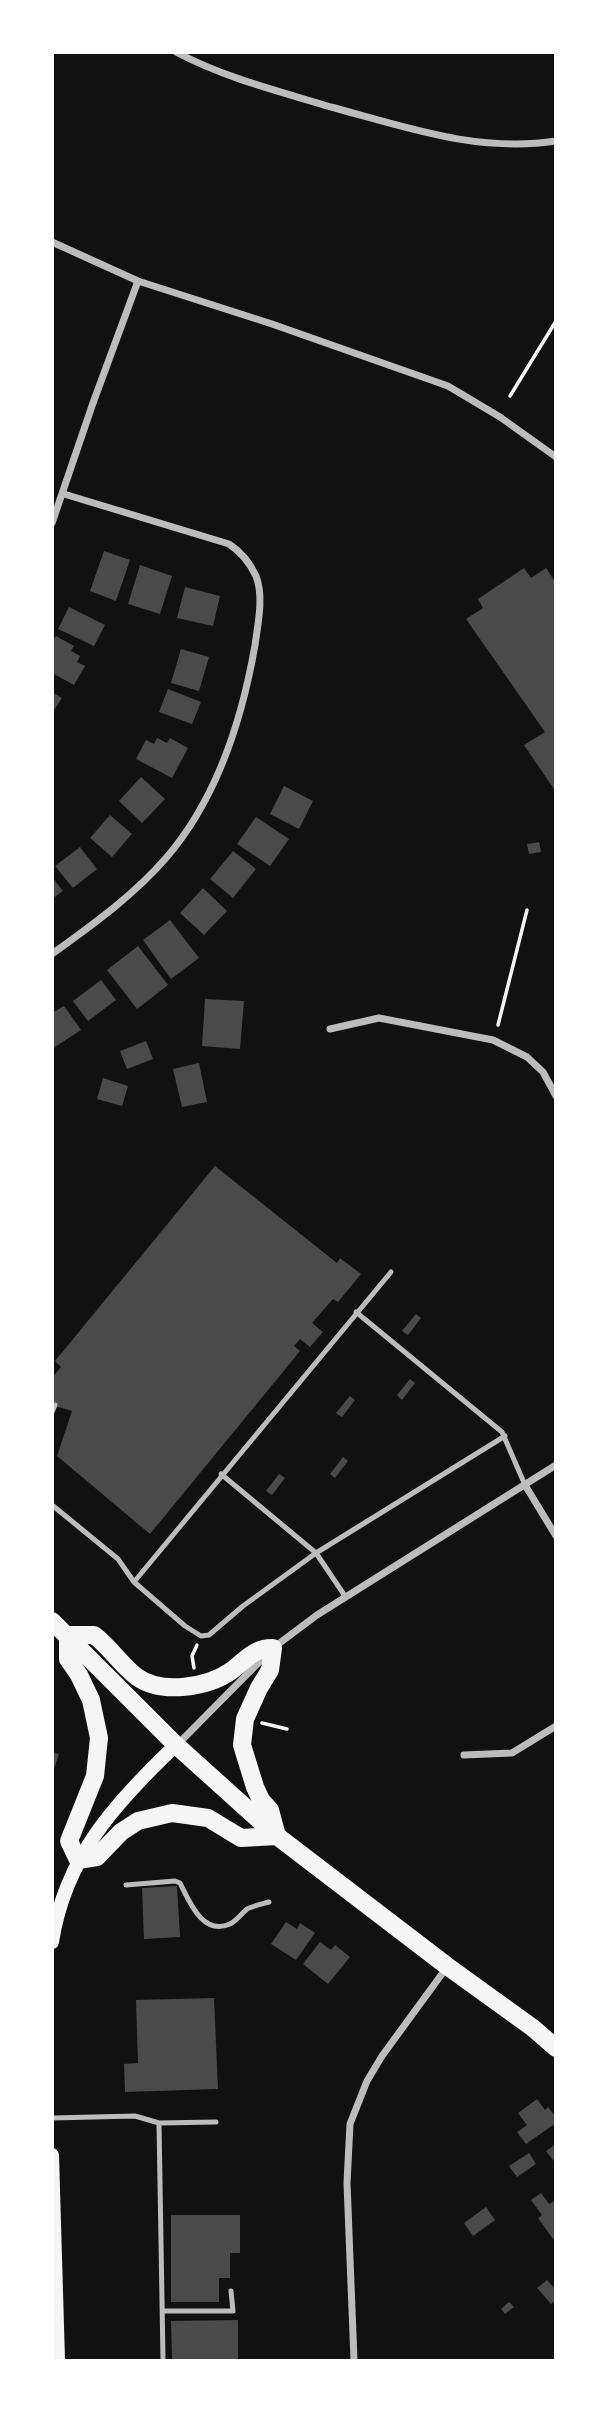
<!DOCTYPE html>
<html>
<head>
<meta charset="utf-8">
<style>
  body { margin:0 }
  #map { position:relative; width:608px; height:2413px; overflow:hidden; background:#111; font-family:Overpass,sans-serif }
  canvas { display:block }
  .frame { position:absolute; inset:0; border:54px solid #fff; pointer-events:none }
</style>
</head>
<body>
<div id="map">
<canvas width="608" height="2413"></canvas>
<div class="frame"></div>
</div>
<script>
const ctx = document.querySelector('canvas').getContext('2d');
ctx.lineJoin = 'round';
function paint(path, color) { ctx.fillStyle = color; ctx.fill(path, 'evenodd'); }
function trace(path, color, width, dash) { ctx.strokeStyle = color; ctx.lineWidth = width; ctx.lineCap = dash ? 'butt' : 'round'; ctx.setLineDash(dash || []); ctx.stroke(path); }
const building = new Path2D(`
  M104,551L130,560L116,601L90,591Z
  M140,565L172,576L160,614L128,604Z
  M524,568L531,578L546,568L556,583V792L524,745L545,732L466,619L483,608L478,599Z
  M185,587L220,596L213,626L177,618Z
  M69,607L105,625L94,646L58,629Z
  M56,636L74,646L71,651L80,656L77,662L85,666L74,685L52,673V641Z
  M181,649L209,657L199,691L171,683Z
  M168,689L201,702L192,724L159,712Z
  M52,692L62,698L52,713Z
  M157,738L167,743L170,738L188,748L172,778L136,759L146,740L154,744Z
  M141,777L165,799L142,823L119,801Z
  M284,786L313,801L299,829L270,814Z
  M110,815L132,834L112,857L90,838Z
  M256,817L289,839L270,866L237,844Z
  M539,842L541,852L529,854L527,844Z
  M80,847L97,869L73,888L55,866Z
  M233,851L256,869L233,898L210,879Z
  M52,877L63,891L52,899Z
  M203,888L227,911L204,935L180,913Z
  M170,920L199,958L171,979L143,940Z
  M138,946L168,985L137,1009L107,970Z
  M101,980L116,1000L88,1021L73,1001Z
  M205,999L244,1001L240,1049L202,1046Z
  M64,1006L81,1030L52,1049V1013Z
  M146,1041L153,1059L127,1069L120,1051Z
  M199,1063L207,1102L182,1107L173,1069Z
  M103,1078L128,1086L122,1106L97,1099Z
  M215,1166L337,1263L340,1258L361,1274L338,1302L333,1299L312,1323L323,1332L310,1347L300,1339L294,1346L300,1351L150,1534L57,1456L72,1411L52,1405V1378L61,1367L55,1361Z
  M416,1314L421,1318L408,1335L402,1331Z
  M410,1379L415,1383L402,1400L397,1395Z
  M350,1396L355,1400L342,1417L336,1413Z
  M343,1457L348,1461L335,1478L330,1474Z
  M279,1474L285,1478L272,1495L266,1491Z
  M52,1752L59,1754L53,1772H52Z
  M177,1886L180,1937L144,1939L142,1888Z
  M286,1922L297,1929L300,1923L315,1933L296,1960L271,1944Z
  M320,1942L331,1950L335,1945L350,1957L328,1984L303,1964Z
  M214,1998L218,2089L125,2092L124,2064L138,2063L136,2000Z
  M537,2099L545,2110L548,2107L556,2117V2123L526,2144L517,2132L527,2125L518,2113Z
  M556,2144V2164L546,2151Z
  M529,2153L536,2164L517,2177L509,2166Z
  M541,2193L549,2204L556,2200V2238L553,2239L538,2218L542,2215L531,2200Z
  M486,2207L495,2220L473,2236L464,2223Z
  M171,2215H240V2253H230V2278H219V2302H171Z
  M547,2280L556,2290V2300L551,2304L537,2288Z
  M509,2302L514,2307L505,2314L501,2309Z
  M238,2320V2360H172L171,2321Z`);
const path = new Path2D(`
  M510,396L556,321
  M498,1025L527,910
  M194,1668L192,1656L197,1645
  M262,1723L287,1729`);
const service = new Path2D(`
  M356,1312L502,1432L525,1485
  M52,1412L55,1405
  M221,1474L316,1553L345,1596
  M52,1505L118,1559L134,1582L185,1626L201,1636L209,1635L243,1606L316,1553L505,1436
  M134,1582L391,1272
  M126,1885L175,1881L180,1883C190,1903 203,1936 230,1924C237,1920 241,1914 247,1909C253,1906 262,1904 269,1902
  M52,2118L135,2116L159,2123L216,2122
  M159,2123L163,2360
  M163,2311H233L231,2291`);
const minor = new Path2D(`
  M176,52C225,78 278,91 331,107C405,127 478,153 556,141
  M52,242L138,281L272,324L448,386L500,417L556,457
  M52,523L93,403L138,281
  M52,954C92,925 133,896 166,858C217,799 242,720 255,645C258,623 264,597 256,576C250,563 241,552 229,544L64,494
  M330,1029L379,1018L493,1040L527,1057L543,1072L556,1096
  M525,1485L556,1536
  M178,1744L273,1648L317,1615L556,1465
  M464,1755L512,1753L556,1726
  M354,2360L347,2183L350,2124L367,2081L382,2056L447,1967`);
const secondary = new Path2D(`
  M52,1942C65,1857 116,1802 176,1745
  M52,2155L58,2360`);
const primary = new Path2D(`
  M52,1621L176,1745L277,1836L447,1966L533,2028L556,2048
  M68,1635V1659L79,1675L91,1700L99,1738L95,1776L69,1841L78,1860L97,1857L121,1832L138,1821L172,1813L208,1818L241,1838L277,1836
  M68,1635H94C110,1647 121,1665 137,1677C162,1695 208,1687 231,1671C246,1660 253,1648 273,1648L270,1670L259,1688L245,1719L242,1745L255,1787L261,1800L270,1810L277,1836`);
paint(building, '#4a4a4a');
trace(path, '#f5f5f5', 3.5);
trace(service, '#bcbcbc', 5);
trace(minor, '#bcbcbc', 7);
trace(secondary, '#f5f5f5', 14);
trace(primary, '#f5f5f5', 18);
</script>
</body>
</html>
